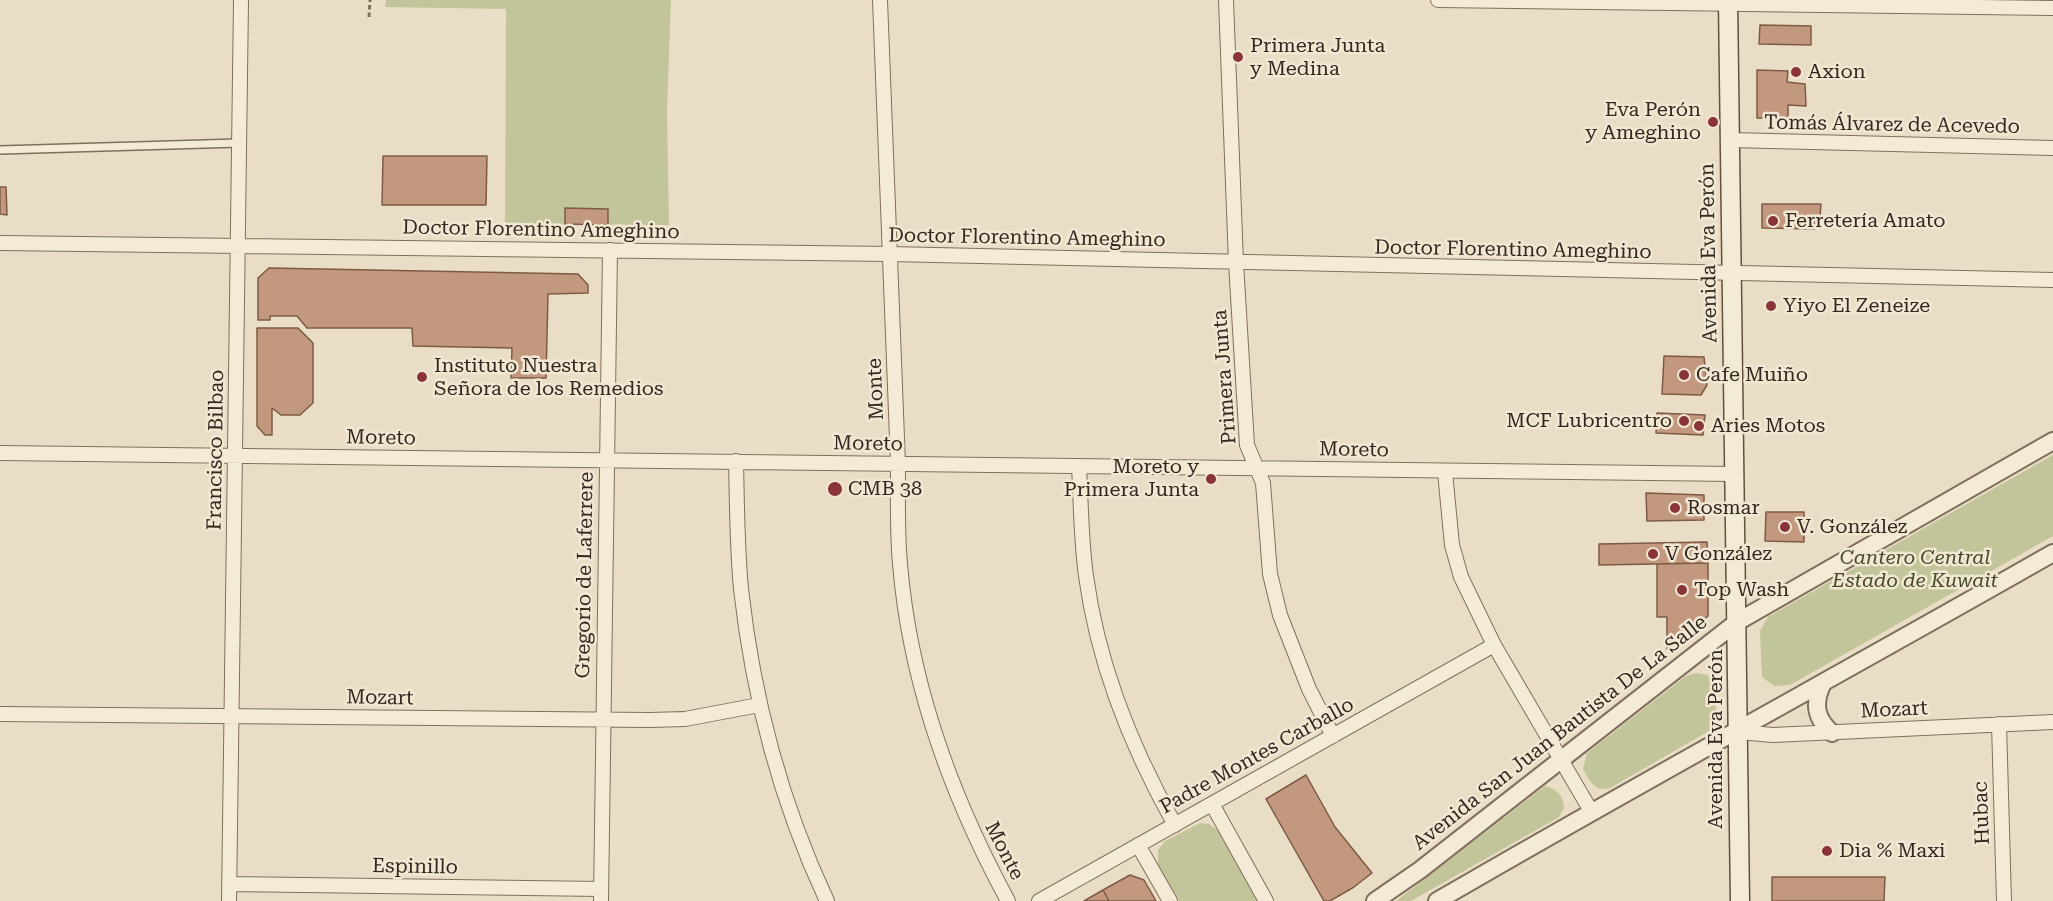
<!DOCTYPE html>
<html>
<head>
<meta charset="utf-8">
<style>
  body { margin:0 }
  canvas { display:block; background:#e9ddc5 }
</style>
</head>
<body>
<canvas width="2053" height="901"></canvas>
<script>
const ctx = document.querySelector('canvas').getContext('2d');
ctx.lineJoin = 'round';
function paint(path, color) { ctx.fillStyle = color; ctx.fill(path, 'evenodd'); }
function trace(path, color, width, dash) { ctx.strokeStyle = color; ctx.lineWidth = width; ctx.lineCap = dash ? 'butt' : 'round'; ctx.setLineDash(dash || []); ctx.stroke(path); }
function drawText(font, color, halo, rows, align = 'center') {
  ctx.font = font + ' "Roboto Serif",serif'; ctx.lineWidth = 5; ctx.setLineDash([]); ctx.textBaseline = 'middle'; ctx.strokeStyle = halo; ctx.fillStyle = color; for (const [text, x, y, turn = 0] of rows) {
    ctx.save(); ctx.translate(x, y); ctx.rotate((+turn || 0) * Math.PI / 180); ctx.textAlign = isNaN(turn) ? turn : align; if (halo) ctx.strokeText(text, 0, 0); ctx.fillText(text, 0, 0); ctx.restore();
  }
}
const green = new Path2D(`
  M386,0H671L667,110L669,225L505,224L506,9L385,7Z
  M2053,455V536L1790,685L1774,686L1762,677L1760,631L1768,617Z
  M1696,673L1707,675C1719,687 1719,718 1709,731L1610,788C1594,792 1590,781 1583,769L1587,753L1686,676Z
  M1545,786C1556,788 1564,796 1564,808L1559,817L1411,901H1396Z
  M1200,823L1209,824L1219,831L1258,901H1179L1158,865V850L1165,841Z`);
const building = new Path2D(`
  M1760,25L1811,26V45L1759,44Z
  M1757,70L1788,71L1787,82L1805,84L1806,106L1788,105V118H1757Z
  M383,156H487L486,205H382Z
  M0,187H6L7,215L0,214Z
  M1762,204H1821L1820,217H1815V229L1762,228Z
  M565,208L608,209V225L565,224Z
  M269,268L578,274L588,285V293L548,294L546,378H511L512,348L413,346L412,328H307L297,316H270V320H258V278Z
  M257,328H298L313,343V403L300,415H281L272,408V435H265L257,426Z
  M1664,356L1704,357L1707,385L1701,395L1662,394Z
  M1657,413L1705,415L1703,435L1656,433Z
  M1646,493L1704,495V520L1647,521Z
  M1766,512H1804V542L1765,541Z
  M1707,542L1708,563L1599,565V544Z
  M1708,563V616L1667,649V617H1657V564Z
  M1306,775L1335,827L1372,873L1354,887L1330,901H1324L1266,799Z
  M1130,875L1144,880L1156,901H1109L1103,890Z
  M1772,877H1885L1884,901H1772Z
  M1103,890L1109,901H1084Z`);
const path = new Path2D(`
  M369,17L370,0`);
const service = new Path2D(`
  M0,150L239,143`);
const minor = new Path2D(`
  M880,0L898,464C898,497 897,531 900,564C910,684 951,796 1008,901
  M1226,0L1236,263L1247,445L1263,483L1270,574L1280,615L1309,689L1333,736
  M1438,0L2053,8
  M1730,140L2053,148
  M0,243L890,254L2053,280
  M0,453L1734,474
  M736,461C737,503 737,547 741,589C753,697 781,803 827,901
  M1079,466C1081,503 1081,540 1086,576C1098,665 1131,747 1175,825
  M1445,472L1452,545L1461,577L1494,645L1591,811
  M0,714L650,720L685,719L759,705
  M1999,724L2004,901
  M1738,732L1773,735L2053,722
  M1212,804L1266,901
  M1138,845L1170,901
  M229,884L601,889
  M229,901L241,0
  M601,901L610,250
  M1039,901L1494,645`);
const tertiary = new Path2D(`
  M1822,685C1813,705 1816,719 1832,733
  M1375,901L1420,870L1737,622L2053,441
  M1437,901C1641,782 1848,670 2053,553`);
const secondary = new Path2D(`
  M1728,0L1740,901`);
const markers = [
  [1238,57,6,"#893438"],
  [1796,72,6,"#893438"],
  [1713,122,6,"#893438"],
  [1773,221,6,"#893438"],
  [1771,306,6,"#893438"],
  [1684,375,6,"#893438"],
  [422,377,6,"#893438"],
  [1684,421,6,"#893438"],
  [1699,426,6,"#893438"],
  [1211,479,6,"#893438"],
  [835,489,8,"#893438"],
  [1675,508,6,"#893438"],
  [1785,527,6,"#893438"],
  [1653,554,6,"#893438"],
  [1682,590,6,"#893438"],
  [1827,851,6,"#893438"]
];
const poiNames = [
  ["Primera Junta",1250,46],
  ["y Medina",1250,69],
  ["Axion",1808,72],
  ["Eva Perón",1701,110,"right"],
  ["y Ameghino",1701,133,"right"],
  ["Ferretería Amato",1785,221],
  ["Yiyo El Zeneize",1783,306],
  ["Instituto Nuestra",434,366],
  ["Señora de los Remedios",434,389],
  ["Cafe Muiño",1696,375],
  ["MCF Lubricentro",1672,421,"right"],
  ["Aries Motos",1711,426],
  ["Moreto y",1199,467,"right"],
  ["Primera Junta",1199,490,"right"],
  ["CMB 38",848,489],
  ["Rosmar",1687,508],
  ["V. González",1797,527],
  ["V González",1665,554],
  ["Top Wash",1694,590],
  ["Dia % Maxi",1839,851]
];
const streetNames = [
  ["Tomás Álvarez de Acevedo",1892,125,1],
  ["Doctor Florentino Ameghino",541,230,1],
  ["Doctor Florentino Ameghino",1027,238,1],
  ["Doctor Florentino Ameghino",1513,250,1],
  ["Avenida Eva Perón",1709,253,-91],
  ["Primera Junta",1225,377,-94],
  ["Monte",876,389,-92],
  ["Moreto",381,438,1],
  ["Moreto",868,444,1],
  ["Francisco Bilbao",216,450,-89],
  ["Moreto",1354,450,1],
  ["Gregorio de Laferrere",585,575,-89],
  ["Mozart",380,698,1],
  ["Mozart",1894,710,-3],
  ["Avenida San Juan Bautista De La Salle",1560,733,-38],
  ["Avenida Eva Perón",1716,739,-90],
  ["Padre Montes Carballo",1257,756,-29],
  ["Hubac",1982,813,-92],
  ["Monte",1004,851,63],
  ["Espinillo",415,867,1]
];
const parkNames = [
  ["Cantero Central",1915,558],
  ["Estado de Kuwait",1915,581]
];
paint(green, '#c2c59a');
paint(building, '#c2997f');
trace(building, '#7e5a46', 1.5);
trace(service, '#816f5d', 10);
trace(minor, '#816f5d', 16);
trace(tertiary, '#816f5d', 20);
trace(secondary, '#635040', 21);
trace(path, '#816f5d', 3, [4.5, 3]);
trace(service, '#f4ebd7', 7);
trace(minor, '#f4ebd7', 14);
trace(tertiary, '#f4ebd7', 16);
trace(secondary, '#f4ebd7', 18);
for (const [x, y, r, color] of markers) { const dot = new Path2D(); dot.arc(x, y, r, 0, 2 * Math.PI); ctx.fillStyle = color; ctx.fill(dot); trace(dot, '#f1e7d3', 2); }
drawText('20px', '#33281f', '#f1e7d3', poiNames, 'left');
drawText('20px', '#33281f', '#f1e7d3', streetNames);
drawText('italic 20px', '#454d28', '#f1e7d3', parkNames);
</script>
</body>
</html>
